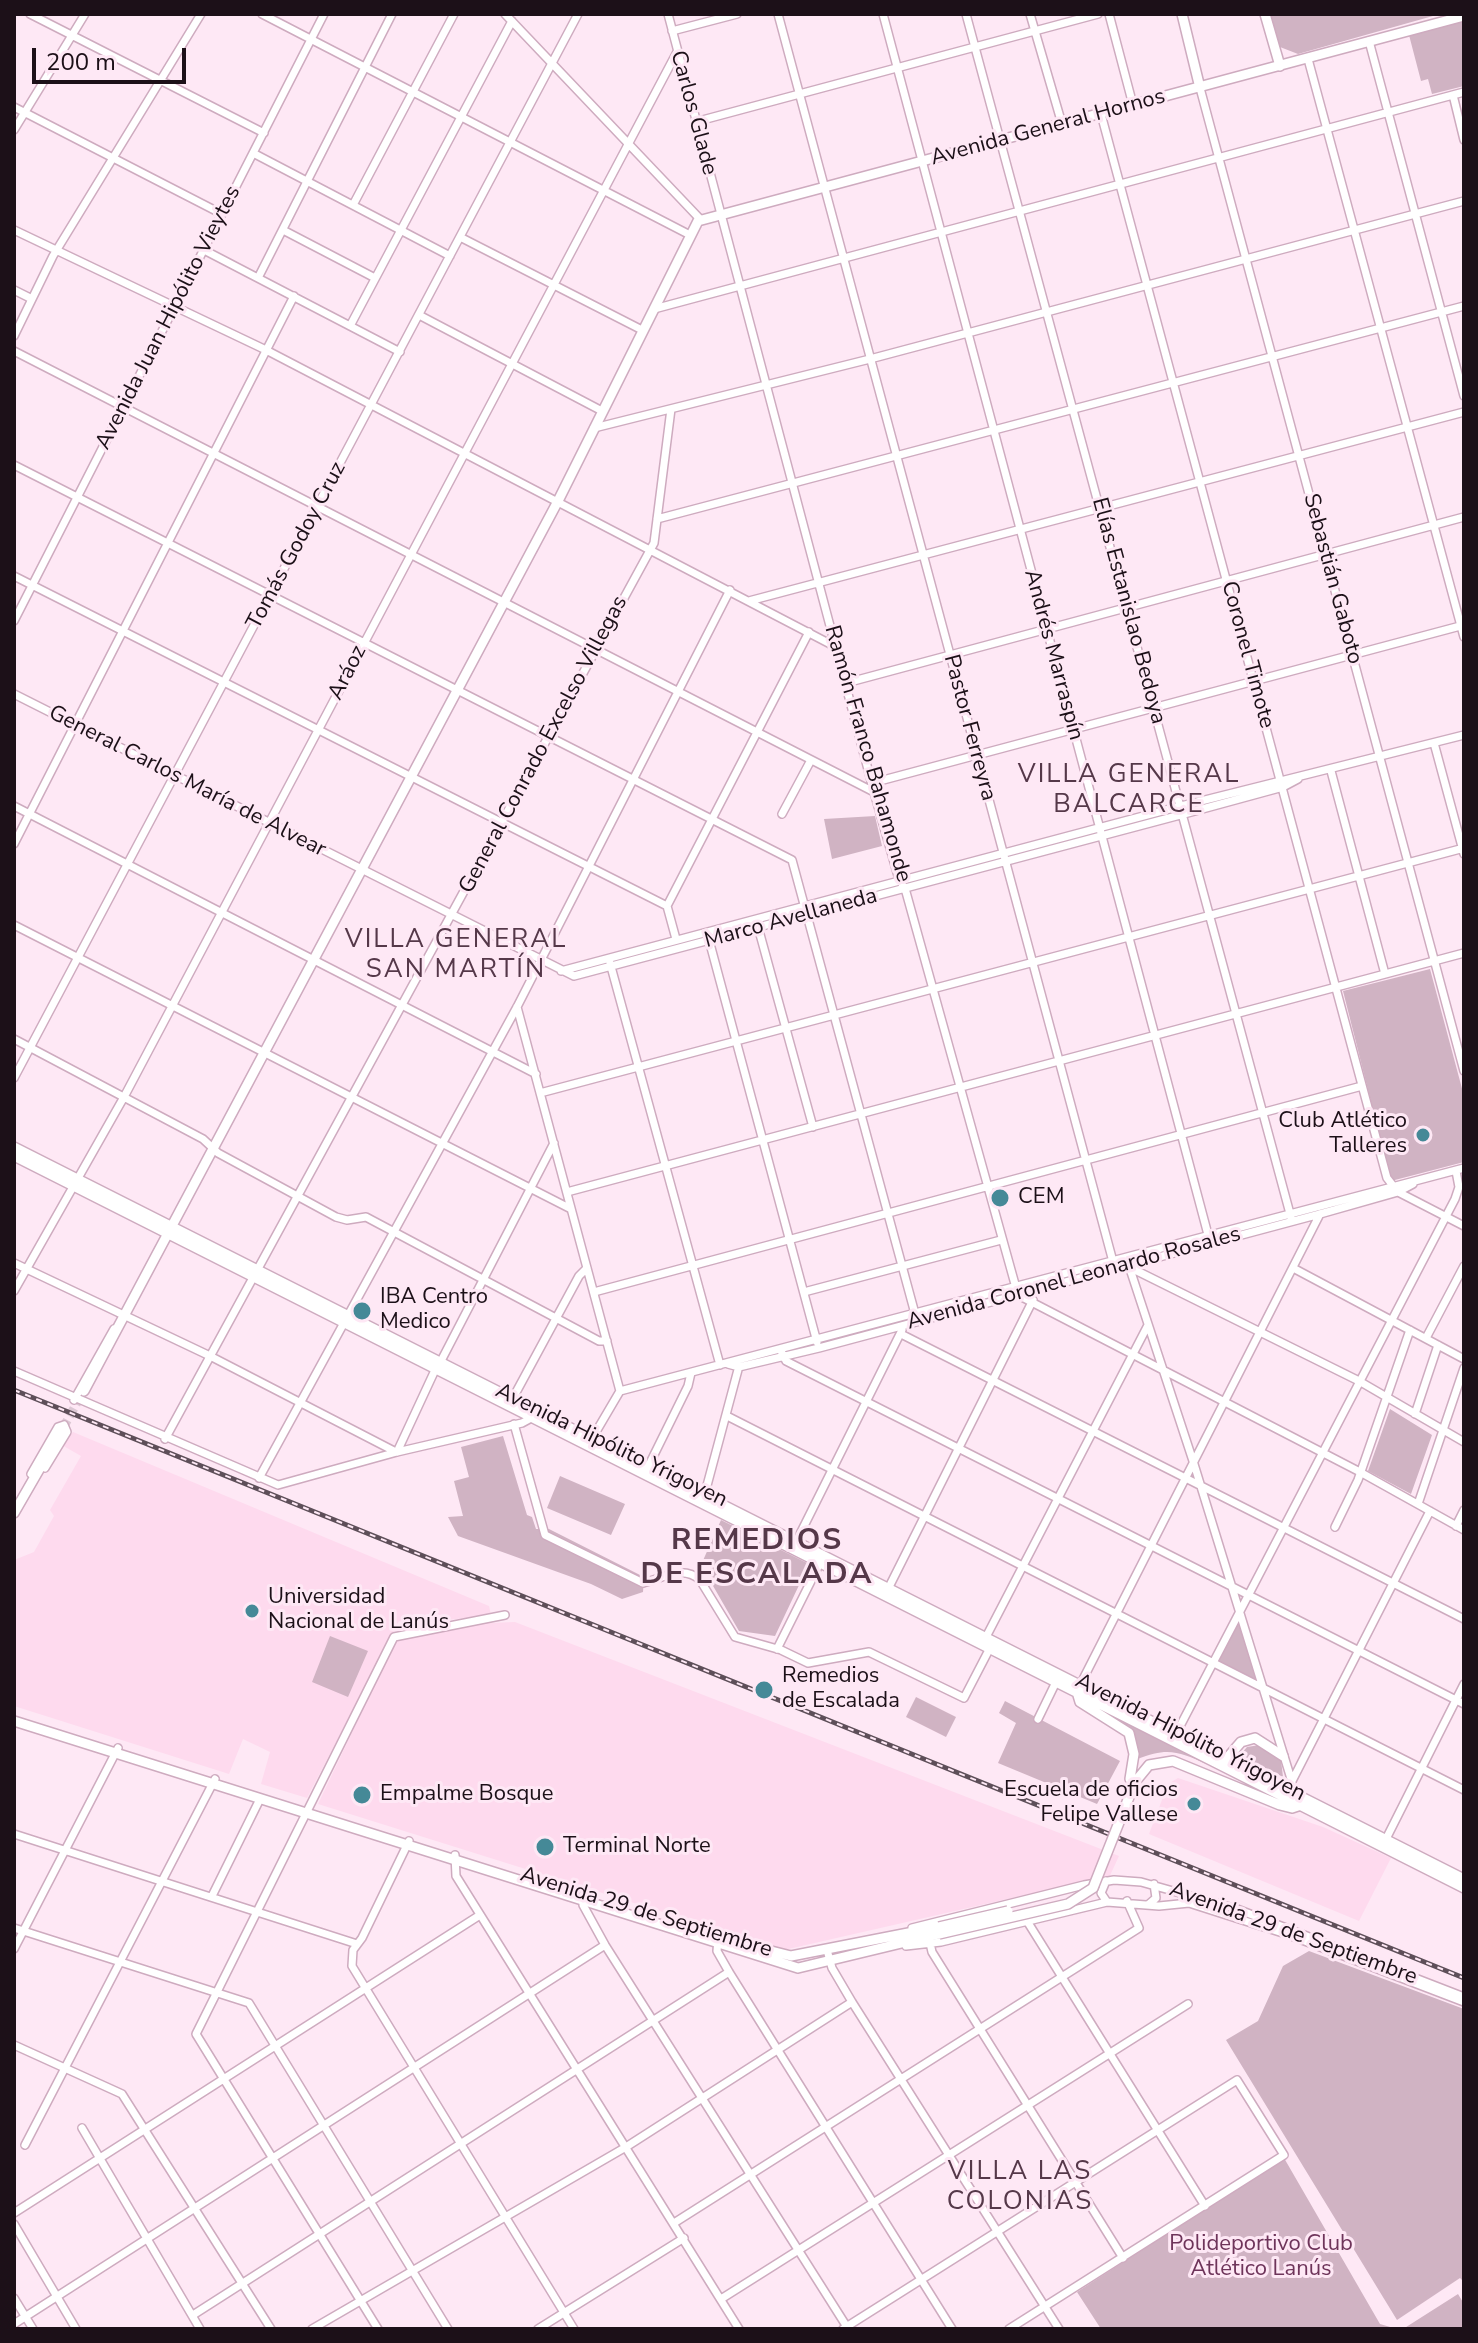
<!DOCTYPE html>
<html>
<head>
<meta charset="utf-8">
<style>
  body { margin:0 }
  #map { position:relative; width:1478px; height:2343px; overflow:hidden; background:#fee8f5; font-family:"Nunito Sans",sans-serif }
  canvas { display:block }
  .frame { position:absolute; inset:0; border:16px solid #1c1018; pointer-events:none }
  .scale { position:absolute; left:32px; top:48px; width:154px; height:36px; box-sizing:border-box; border:4px solid #1c1018; border-top:0; padding-left:10px; font-size:24px; line-height:28px; white-space:nowrap; color:#1c1018; -webkit-text-stroke:6px #fee8f5; paint-order:stroke }
</style>
</head>
<body>
<div id="map">
<canvas width="1478" height="2343"></canvas>
<div class="frame"></div>
<div class="scale">200 m</div>
</div>
<script>
const ctx = document.querySelector('canvas').getContext('2d');
ctx.lineJoin = 'round';
function paint(path, color) { ctx.fillStyle = color; ctx.fill(path, 'evenodd'); }
function trace(path, color, width, dash) { ctx.strokeStyle = color; ctx.lineWidth = width; ctx.lineCap = dash ? 'butt' : 'round'; ctx.setLineDash(dash || []); ctx.stroke(path); }
function drawText(font, color, halo, rows, align = 'center') {
  ctx.font = font + ' "Nunito Sans",sans-serif'; ctx.lineWidth = 6; ctx.setLineDash([]); ctx.textBaseline = 'middle'; ctx.strokeStyle = halo; ctx.fillStyle = color; for (const [text, x, y, turn = 0] of rows) {
    ctx.save(); ctx.translate(x, y); ctx.rotate((+turn || 0) * Math.PI / 180); ctx.textAlign = isNaN(turn) ? turn : align; if (halo) ctx.strokeText(text, 0, 0); ctx.fillText(text, 0, 0); ctx.restore();
  }
}
const built = new Path2D(`
  M73,1432L489,1606L491,1615L412,1624L399,1621L307,1798L261,1784L270,1752L243,1739L229,1774L14,1706V1560L34,1552L54,1516L50,1510L81,1456L60,1444Z
  M515,1622L1119,1856L1107,1882H1082L784,1950L318,1804L397,1638L463,1624Z
  M1178,1778L1323,1827L1391,1858L1359,1921L1149,1834L1168,1784Z`);
const green = new Path2D(`
  M1270,14H1440L1298,54L1280,47Z
  M1464,20V86L1432,94L1428,79L1421,81L1409,35Z
  M875,816L882,846L832,859L824,819Z
  M1430,969L1464,1096V1162L1391,1181L1343,991Z
  M1390,1409L1432,1435L1411,1494L1368,1471Z
  M503,1436L527,1515L532,1517L536,1529H549L644,1577L643,1592L622,1599L591,1584L458,1536L448,1517L463,1516L454,1481L469,1477L461,1447Z
  M560,1476L625,1504L611,1535L547,1508Z
  M721,1520L809,1564L775,1636L739,1631L701,1565Z
  M1239,1621L1258,1682L1218,1661Z
  M330,1636L368,1651L348,1697L312,1682Z
  M916,1697L956,1717L946,1737L906,1717Z
  M1005,1701L1120,1761L1097,1804L998,1763L1016,1723L999,1713Z
  M1099,1709L1209,1765C1178,1751 1168,1747 1137,1759L1129,1729Z
  M1260,1745L1281,1760L1283,1777L1240,1755L1247,1747Z
  M1309,1951L1464,2009V2282L1460,2278L1397,2320L1226,2040L1258,2021L1283,1966Z
  M1284,2158L1380,2324L1397,2329H1101L1077,2292Z
  M1458,2294L1464,2304V2329H1403Z`);
const majorTunnel = new Path2D(`
  M63,1428L83,1392`);
const minor = new Path2D(`
  M30,14L264,133
  M262,14L690,235
  M505,14L700,219
  M668,14L874,792L898,876L906,892L1018,1295L1360,1472L1464,1530
  M778,14L1115,1269
  M883,14L1210,1242
  M966,14L1292,1221
  M1030,14L1062,124
  M1109,14L1133,105
  M672,31L737,14
  M1369,41L1464,396
  M1308,59L1464,637
  M1200,88L1464,1071
  M1453,95L1464,140
  M14,107L222,214
  M1101,114L1387,1178L1398,1192L1464,1226
  M695,122L1098,14
  M14,130L85,14
  M253,153L450,256
  M353,205L454,14
  M14,230L266,350L836,647
  M283,230L375,278
  M460,237L642,330
  M204,250L400,352
  M258,278L392,14
  M14,290L32,299
  M654,309L1464,92
  M419,315L602,411
  M350,326L512,21
  M14,336L53,256L201,14
  M14,351L874,792
  M594,428L870,359L1464,201
  M14,465L792,860L917,1321
  M657,519L1464,306
  M14,576L667,906L676,939
  M749,601L1464,412
  M14,621L324,14
  M846,683L1464,517
  M14,694L574,976L1184,814L1283,787L1298,779
  M1434,743L1464,854
  M1331,771L1385,974
  M872,783L1464,625
  M14,806L536,1074
  M782,814L811,760
  M14,844L294,296
  M667,906L809,632
  M14,925L571,1209
  M758,927L813,1127
  M709,940L817,1342
  M610,963L720,1365
  M561,971L1181,806L1464,735
  M517,1007L620,1391
  M14,1039L203,1139L218,1153L336,1217L347,1220L366,1217L599,1341H607
  M14,1078L578,14
  M540,1093L1464,848
  M567,1192L1464,953
  M14,1263L210,1356L396,1452
  M1128,1263L1194,1464L1292,1782
  M1133,1269L1359,1381L1464,1442
  M1295,1269L1464,1359
  M14,1291L124,1097L677,52
  M594,1292L1362,1086
  M804,1292L1001,1240
  M901,1334L1464,1619
  M1426,1338L1464,1266
  M780,1349L786,1361L1464,1704
  M441,1361L554,1143
  M728,1364L739,1367L819,1348L1320,1214L1398,1192L1413,1184
  M14,1371L278,1485L397,1452L522,1423L533,1417
  M513,1398L579,1276L587,1268
  M74,1400L114,1329
  M1415,1414L1438,1345
  M727,1416L1464,1790
  M514,1424L545,1535L643,1583C662,1579 682,1564 700,1580L735,1637L781,1650L808,1663L869,1652L964,1698L991,1646
  M165,1439L654,543L671,409
  M590,1442L620,1391L1464,1168
  M397,1452L436,1368
  M649,1465L688,1386L691,1373
  M45,1468L67,1432L64,1425
  M31,1474L58,1427L64,1425
  M259,1478L517,1007L730,590
  M705,1493L739,1366
  M1418,1504L1464,1368
  M1456,1526L1464,1510
  M1335,1527L1358,1480L1410,1330
  M795,1544L902,1330
  M886,1593L1033,1300
  M985,1639L1148,1325
  M777,1649L821,1561
  M1078,1689L1320,1214
  M1038,1719L1056,1682
  M1177,1732L1455,1199L1459,1187L1456,1171
  M1291,1783L1430,1511
  M14,1834L357,1944
  M1386,1839L1464,1684
  M409,1841L362,1938L353,1950L352,1966L574,2329
  M455,1855L456,1876L739,2329
  M1106,1881L1101,1893L1107,1902
  M583,1895V1905L605,1945L847,2327
  M212,1896L260,1799
  M1148,1905L1156,1898L1154,1884
  M1027,1921L1205,2206
  M14,1928L249,2003L448,2329
  M912,1928L1084,1885L1114,1880L1141,1882L1237,1909L1464,1997
  M718,1939L717,1951L729,1972L952,2329
  M930,1943L932,1952L1123,2258
  M906,1946L941,1942L1107,1902L1159,1906L1189,1903L1289,1935L1464,2002
  M14,1949L118,1748
  M827,1950L832,1968L852,2002L1059,2329
  M14,2045L122,2094L271,2329
  M82,2128L200,2329
  M25,2145L215,1779
  M14,2213L480,1915
  M674,2223L1139,1928L1127,1901
  M14,2224L76,2329
  M14,2298L33,2329
  M721,2299L1188,2004
  M193,2315L729,1972
  M14,2324L605,1945
  M312,2329L626,2147L852,2002
  M378,2329L196,2034L394,1637L505,1615
  M538,2329L684,2238
  M843,2329L1237,2080L1284,2155L1009,2329`);
const major = new Path2D(`
  M1182,14L1200,88
  M1265,14L1280,66
  M14,1147L1464,1879
  M14,1156L1464,1888
  M84,1391L558,501L698,221L1464,16
  M14,1513L63,1428
  M1077,1692L1080,1702L1129,1733L1134,1754L1130,1779
  M14,1721L798,1968L939,1934
  M1223,1763L1241,1742L1255,1738L1283,1756
  M1135,1782L1149,1765L1173,1761L1280,1805L1292,1808L1301,1805
  M712,1936L791,1956L939,1927`);
const rail = new Path2D(`
  M14,1390L1464,1978`);
const majorBridge = new Path2D(`
  M939,1927L1008,1911
  M939,1934L1068,1904L1093,1888L1135,1782`);
const markers = [
  [1423,1135,8,"#458997"],
  [1000,1198,10,"#458997"],
  [362,1311,10,"#458997"],
  [252,1611,8,"#458997"],
  [764,1690,10,"#458997"],
  [362,1795,10,"#458997"],
  [1194,1804,8,"#458997"],
  [545,1847,10,"#458997"]
];
const streetNames = [
  ["Carlos Glade",693,113,75],
  ["Avenida General Hornos",1048,128,-15],
  ["Avenida Juan Hipólito Vieytes",169,318,-63],
  ["Tomás Godoy Cruz",297,546,-62],
  ["Sebastián Gaboto",1332,579,75],
  ["Elías Estanislao Bedoya",1128,611,75],
  ["Andrés Marraspín",1053,655,75],
  ["Coronel Timote",1247,655,75],
  ["Aráoz",348,673,-63],
  ["Pastor Ferreyra",969,728,75],
  ["General Conrado Excelso Villegas",544,745,-62],
  ["Ramón Franco Bahamonde",867,754,74],
  ["General Carlos María de Alvear",187,782,27],
  ["Marco Avellaneda",791,919,-15],
  ["Avenida Coronel Leonardo Rosales",1074,1279,-15],
  ["Avenida Hipólito Yrigoyen",611,1446,26],
  ["Avenida Hipólito Yrigoyen",1190,1738,27],
  ["Avenida 29 de Septiembre",646,1913,17],
  ["Avenida 29 de Septiembre",1293,1934,20]
];
const poiNames = [
  ["Club Atlético",1407,1122,"right"],
  ["Talleres",1407,1147,"right"],
  ["CEM",1018,1198],
  ["IBA Centro",380,1298],
  ["Medico",380,1323],
  ["Universidad",268,1598],
  ["Nacional de Lanús",268,1623],
  ["Remedios",782,1677],
  ["de Escalada",782,1702],
  ["Escuela de oficios",1178,1791,"right"],
  ["Felipe Vallese",1178,1816,"right"],
  ["Empalme Bosque",380,1795],
  ["Terminal Norte",563,1847]
];
const parkNames = [
  ["Polideportivo Club",1261,2245],
  ["Atlético Lanús",1261,2270]
];
const quarterNames = [
  ["VILLA GENERAL",1129,776],
  ["BALCARCE",1129,806],
  ["VILLA GENERAL",456,941],
  ["SAN MARTÍN",456,971],
  ["VILLA LAS",1020,2173],
  ["COLONIAS",1020,2203]
];
const districtNames = [
  ["REMEDIOS",757,1542],
  ["DE ESCALADA",757,1576]
];
paint(built, '#fedaee');
paint(green, '#d0b3c3');
trace(majorTunnel, '#dcc8d4', 9, [9, 4.5]);
trace(minor, '#ceabbf', 10);
trace(major, '#ceabbf', 12);
trace(minor, '#fff', 7);
trace(major, '#fff', 9);
trace(rail, '#5e4f59', 5);
trace(rail, '#fee8f5', 2, [6]);
trace(majorBridge, '#ceabbf', 12, []);
trace(majorBridge, '#fff', 9);
for (const [x, y, r, color] of markers) { const dot = new Path2D(); dot.arc(x, y, r, 0, 2 * Math.PI); ctx.fillStyle = color; ctx.fill(dot); trace(dot, '#fee8f5', 3); }
drawText('22px', '#1c1018', '#fee8f5', streetNames);
drawText('22px', '#1c1018', '#fee8f5', poiNames, 'left');
drawText('22px', '#6e345a', '#fee8f5', parkNames);
ctx.letterSpacing = '2px';
drawText('26px', '#553849', '#fee8f5', quarterNames);
ctx.letterSpacing = '0px';
ctx.letterSpacing = '2px';
drawText('bold 30px', '#553849', '#fee8f5', districtNames);
ctx.letterSpacing = '0px';
</script>
</body>
</html>
